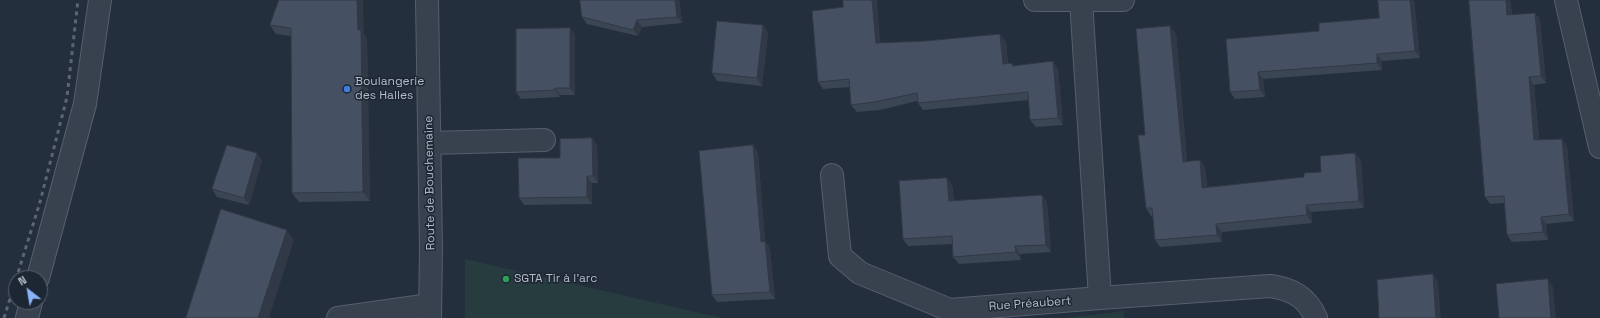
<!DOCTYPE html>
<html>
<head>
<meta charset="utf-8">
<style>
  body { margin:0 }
  #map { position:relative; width:1600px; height:318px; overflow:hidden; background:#242f3e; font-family:"Space Grotesk",sans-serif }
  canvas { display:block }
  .north { position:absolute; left:8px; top:270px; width:40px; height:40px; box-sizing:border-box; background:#1d2633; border:1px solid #59626f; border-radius:50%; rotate:329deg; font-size:11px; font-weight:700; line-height:16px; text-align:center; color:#b4bcc9 }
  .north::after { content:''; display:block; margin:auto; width:14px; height:18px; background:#8ab4f8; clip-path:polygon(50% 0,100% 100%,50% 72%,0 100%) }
</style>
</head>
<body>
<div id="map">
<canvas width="1600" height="318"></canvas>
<div class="north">N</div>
</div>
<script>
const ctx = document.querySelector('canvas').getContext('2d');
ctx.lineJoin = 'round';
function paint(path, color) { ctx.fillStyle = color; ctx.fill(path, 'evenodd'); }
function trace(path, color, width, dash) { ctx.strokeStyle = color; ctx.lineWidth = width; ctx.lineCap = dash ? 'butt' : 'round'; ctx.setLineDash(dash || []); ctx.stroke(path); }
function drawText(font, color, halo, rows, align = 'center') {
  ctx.font = font + ' "Space Grotesk",sans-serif'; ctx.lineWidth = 3; ctx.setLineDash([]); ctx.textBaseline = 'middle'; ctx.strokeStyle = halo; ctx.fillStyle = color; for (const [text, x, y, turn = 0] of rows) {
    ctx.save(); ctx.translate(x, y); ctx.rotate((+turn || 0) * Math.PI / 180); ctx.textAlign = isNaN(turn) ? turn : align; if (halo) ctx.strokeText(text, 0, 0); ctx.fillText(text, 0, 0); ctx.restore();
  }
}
const green = new Path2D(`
  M465,259L722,318H465Z
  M1124,311V318H1065Z`);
const minor = new Path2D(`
  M427,0L431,249L430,318
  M1035,0H1076
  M1081,0L1100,298L1270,286C1292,289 1307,297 1316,318
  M1086,0H1123
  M1566,0L1600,147
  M429,143L544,140
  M832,175L840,256L860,273L950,310L1100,298
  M38,278L85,104L100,0
  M27,318L31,302
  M338,318L430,305`);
const rail = new Path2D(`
  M4,318L40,202L67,97L78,0`);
const wall = new Path2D(`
  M580,0H679L682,23L642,27L638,36L587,24L582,17Z
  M1414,0L1420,58L1382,61V70L1263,79L1265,97L1235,99L1230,92L1319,31L1379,18Z
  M1510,0L1512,15L1535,13L1540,20L1546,83L1534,85L1539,140L1567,146L1574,221L1546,224L1548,240L1512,242L1507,235L1504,203L1490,204L1485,197Z
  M270,25L364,34L367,39L370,201L299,202L292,193L291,36L276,34Z
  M763,25L768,33L762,86L717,81L712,73Z
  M570,28L575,35V95H560V97L521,99L516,92Z
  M1176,34L1187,161L1200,160L1205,168L1207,187L1304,177L1321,172L1355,153L1361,161L1364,208L1311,212L1312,223L1222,232V242L1160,247L1155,240L1153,216H1151L1146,208Z
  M1006,41L1008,64L1012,63L1014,66L1058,69L1063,125L1036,127L1030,120L1029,100L923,110L918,103L917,101L880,110L857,112L851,105L850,87L823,89L818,82L881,43Z
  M592,138L597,145L598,183H592V204L524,205L519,198L560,158Z
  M753,145L758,153L765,241L770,249L775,299L717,302L712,295Z
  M262,160L249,205L217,197L212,189Z
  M947,178L952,185L954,201L1042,195L1047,203L1051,252L1020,254L1021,260L959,264L953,257L952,244L908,246L903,239Z`);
const shadedWall = new Path2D(`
  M357,0H363L364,34L367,39L370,201L363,192Z
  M675,0H679L682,23L677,17Z
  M872,0H877L881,51L876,43Z
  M1410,0H1414L1420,58L1415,51Z
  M1506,0H1510L1512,22L1507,15Z
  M1535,13L1540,20L1546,83L1541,76Z
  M637,20L642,27L638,36L633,30Z
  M763,25L768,33L762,86L757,78Z
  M1170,26L1176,34L1188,170L1183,162Z
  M570,28L575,35V95L570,88Z
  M1000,34L1006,41L1008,72L1003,64Z
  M1377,54L1382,61V70L1377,63Z
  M1053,61L1058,69L1063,125L1058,118Z
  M1258,72L1263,79L1265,97L1260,90Z
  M1529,77L1534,85L1539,147L1534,140Z
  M555,88L560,95V97L555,90Z
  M592,138L597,145L598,183L593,176Z
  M1562,139L1567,146L1574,221L1569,214Z
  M753,145L758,153L765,241L770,249L775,299L770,292L761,242Z
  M257,153L262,160L249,205L244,198Z
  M1355,153L1361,161L1364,208L1359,201Z
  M1200,160L1205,168L1207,195L1202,188Z
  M587,176L592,183V204L587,197Z
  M947,178L952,185L954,209L949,201Z
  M1042,195L1047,203L1051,252L1046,245Z
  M1306,205L1311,212L1312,223L1307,215Z
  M1541,217L1546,224L1548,240L1543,232Z
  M1216,224L1222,232V242L1217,235Z
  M287,230L294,240L269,318H258Z
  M1015,246L1020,254L1021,260L1016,252Z
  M1433,274L1438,282L1441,318H1436Z
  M1548,279L1553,287L1556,318H1551Z`);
const building = new Path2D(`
  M279,0H357L358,30H361L363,192L292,193L291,28L270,25Z
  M580,0H675L677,17L637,20L633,30L582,17Z
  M843,0H872L876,43L925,41L1000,34L1003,64L1012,63V66L1053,61L1058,118L1030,120L1028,92L918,103L917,93L874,102L851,105L849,79L818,82L812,11L843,7Z
  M1378,0H1410L1415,51L1377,54V63L1258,72L1260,90L1230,92L1226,39L1319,31V23L1379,18Z
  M1469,0H1506L1507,15L1535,13L1541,76L1529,77L1534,140L1562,139L1569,214L1541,217L1543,232L1507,235L1504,196L1485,197Z
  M717,21L763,25L757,78L712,73Z
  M1170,26L1183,162L1200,160L1202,188L1304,177V173L1321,172L1320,156L1355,153L1359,201L1306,205L1307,215L1216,224L1217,235L1155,240L1152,208H1146L1138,135H1145L1136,29Z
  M570,28V88H555V90L516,92V29Z
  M592,138L593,176H587V197L519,198L518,158H560V139Z
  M227,145L257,153L244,198L212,189Z
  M753,145L761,242L765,241L770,292L712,295L699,151Z
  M947,178L949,201L1042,195L1046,245L1015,246L1016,252L953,257L952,236L903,239L899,181Z
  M221,209L287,230L258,318H186Z
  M1433,274L1436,318H1379L1377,280Z
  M1548,279L1551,318H1499L1496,284Z`);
const markers = [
  [347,89,4,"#3f7fe0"],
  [506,279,4,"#2e9e5b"]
];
const poiNames = [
  ["Boulangerie",355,82],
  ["des Halles",355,96],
  ["SGTA Tir à l’arc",514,279]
];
const streetNames = [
  ["Route de Bouchemaine",430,183,-91],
  ["Rue Préaubert",1030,304,-4]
];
paint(green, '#263c3f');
trace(minor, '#565f6c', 24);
trace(minor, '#38414e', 22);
trace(rail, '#5a6575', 3, [4, 4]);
paint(wall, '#3b4654');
paint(shadedWall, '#303945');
paint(building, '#455162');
trace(building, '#303945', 1);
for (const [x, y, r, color] of markers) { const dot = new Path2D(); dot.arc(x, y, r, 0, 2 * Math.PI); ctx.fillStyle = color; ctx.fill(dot); trace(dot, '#1d2633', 1.5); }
drawText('12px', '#b4bcc9', '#1d2633', poiNames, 'left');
drawText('12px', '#b4bcc9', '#1d2633', streetNames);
</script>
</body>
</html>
